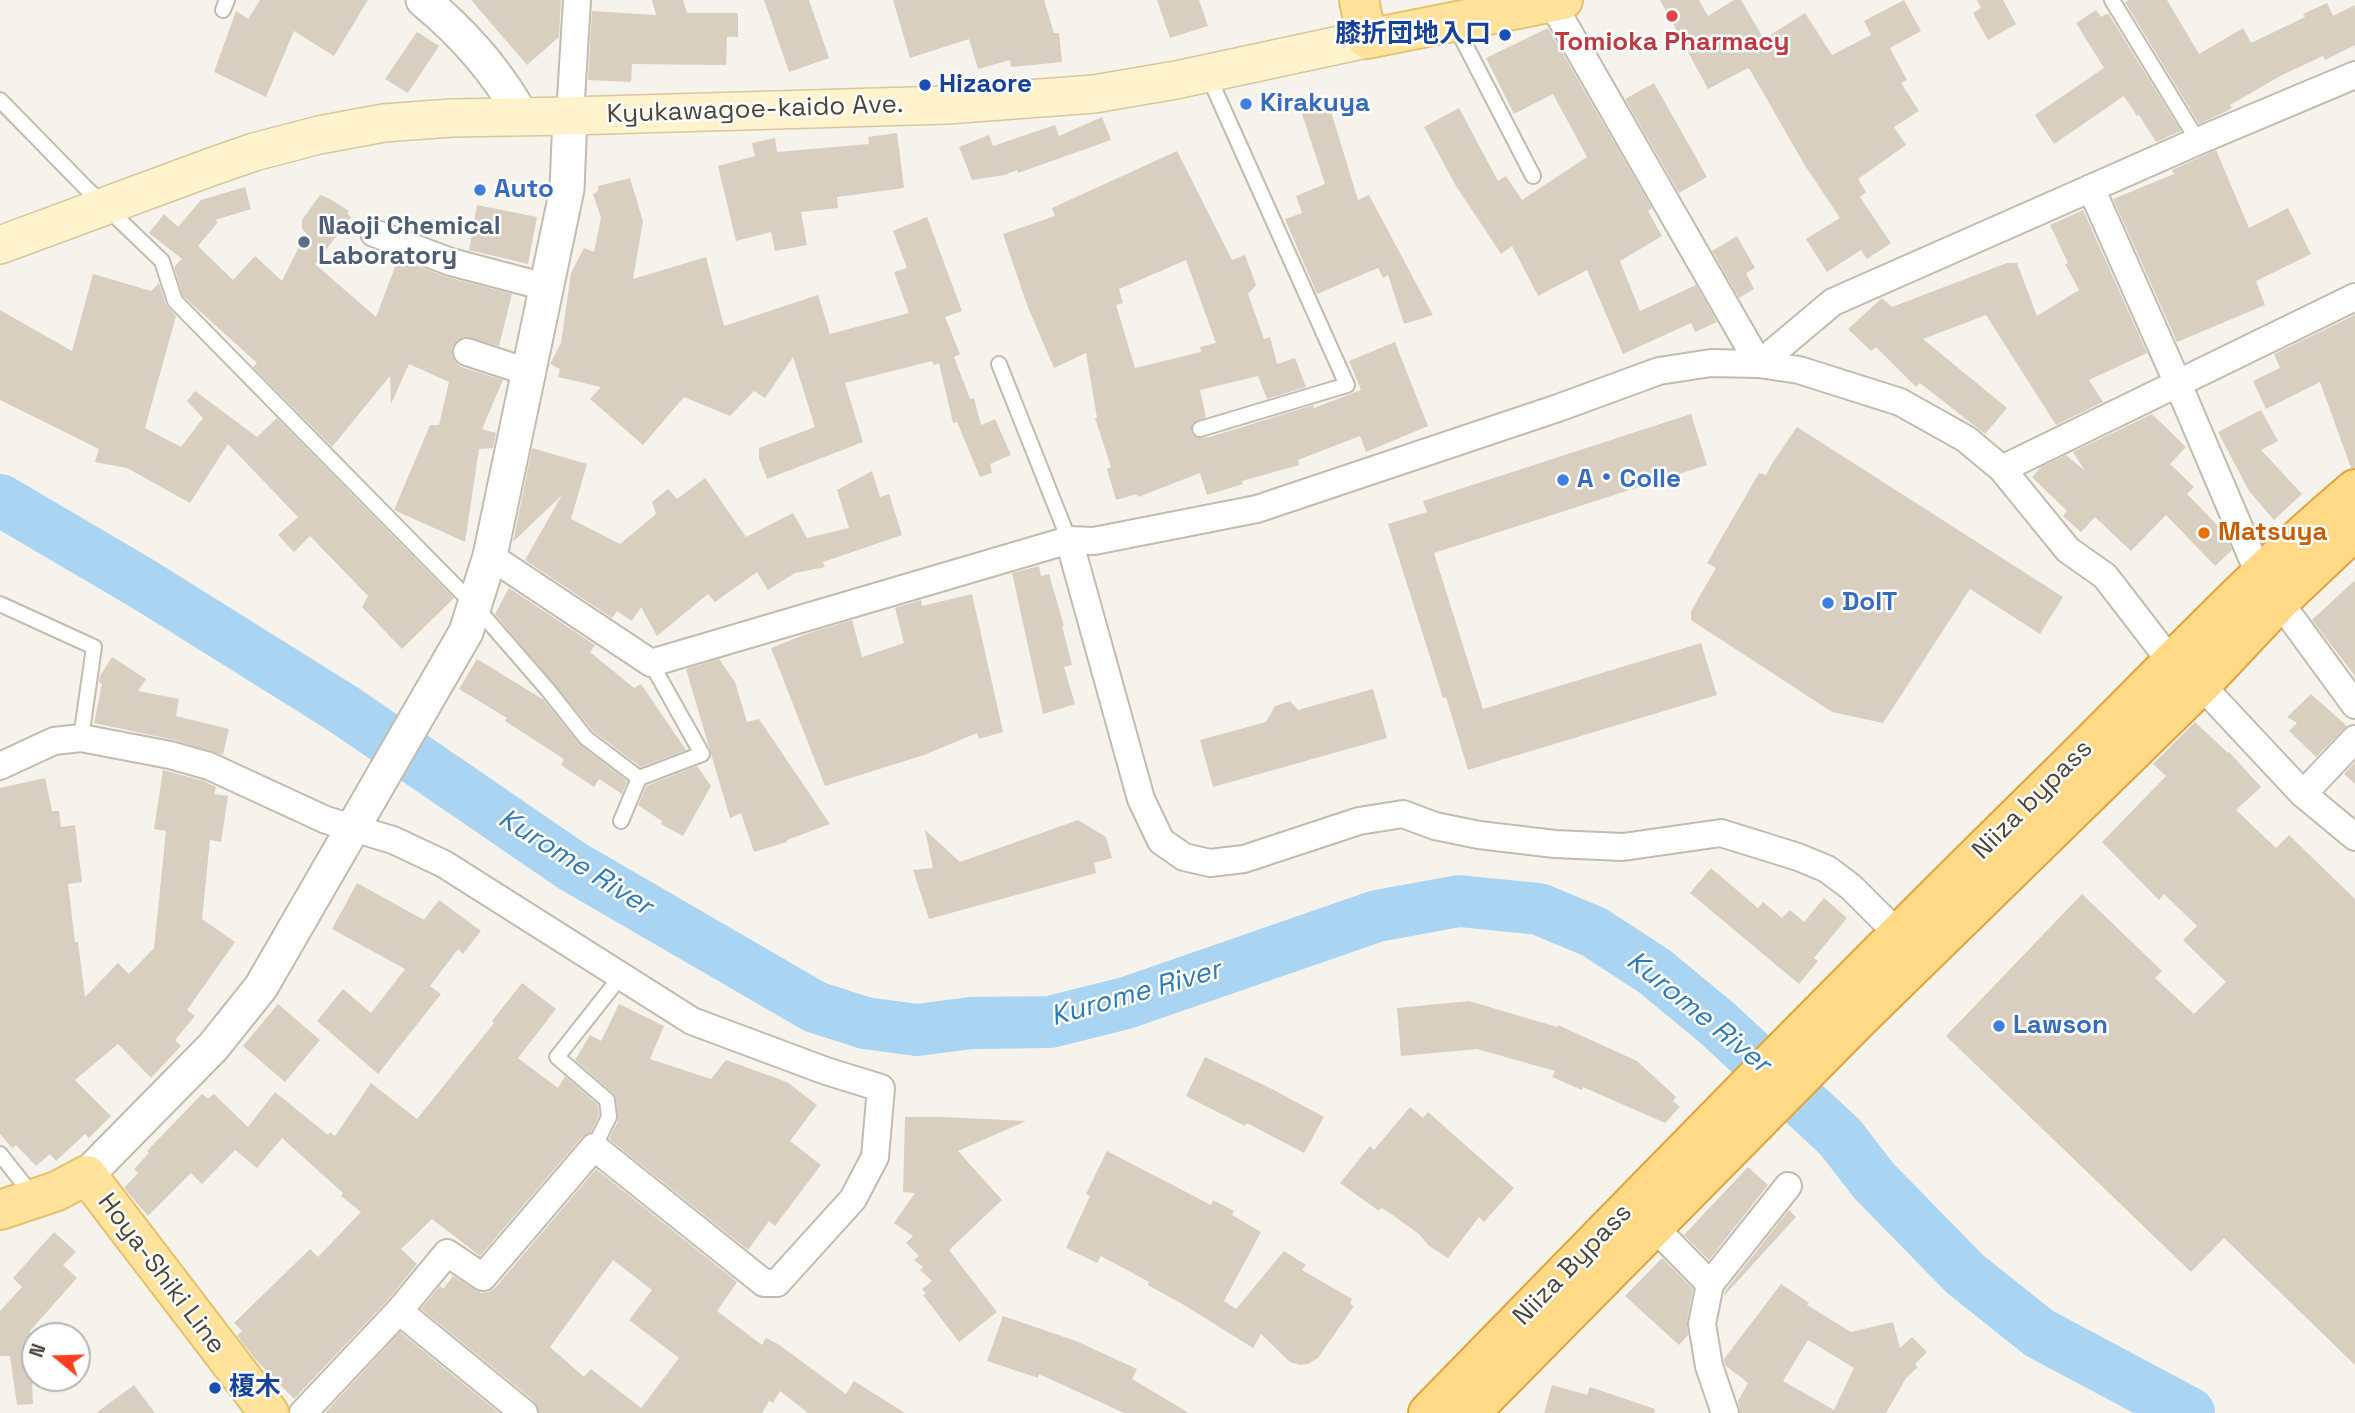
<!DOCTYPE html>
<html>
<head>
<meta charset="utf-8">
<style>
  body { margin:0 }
  #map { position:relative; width:2355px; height:1413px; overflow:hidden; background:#f6f3ec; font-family:"Space Grotesk",sans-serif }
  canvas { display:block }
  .north { position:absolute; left:21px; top:1322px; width:70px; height:70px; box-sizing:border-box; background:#fff; border:2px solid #b7b4b0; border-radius:50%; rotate:289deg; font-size:19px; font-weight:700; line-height:28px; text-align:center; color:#4b4439 }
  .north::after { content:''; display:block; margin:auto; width:24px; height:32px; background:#fc3f1d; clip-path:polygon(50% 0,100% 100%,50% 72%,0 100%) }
</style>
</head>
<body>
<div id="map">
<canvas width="2355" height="1413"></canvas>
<div class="north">N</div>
</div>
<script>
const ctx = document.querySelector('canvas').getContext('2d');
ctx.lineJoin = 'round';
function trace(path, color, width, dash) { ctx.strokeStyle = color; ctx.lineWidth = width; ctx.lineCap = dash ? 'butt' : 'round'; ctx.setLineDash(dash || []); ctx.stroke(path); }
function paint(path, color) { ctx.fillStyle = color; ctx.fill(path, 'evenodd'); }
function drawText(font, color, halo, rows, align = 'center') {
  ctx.font = font + ' "Space Grotesk","Noto Sans JP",sans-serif'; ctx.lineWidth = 5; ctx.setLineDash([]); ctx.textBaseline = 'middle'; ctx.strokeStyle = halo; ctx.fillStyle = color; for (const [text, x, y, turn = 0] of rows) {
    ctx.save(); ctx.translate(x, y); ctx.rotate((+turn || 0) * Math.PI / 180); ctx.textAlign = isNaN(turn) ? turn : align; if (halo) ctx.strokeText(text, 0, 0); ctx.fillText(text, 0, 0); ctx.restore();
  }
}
const river = new Path2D(`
  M0,500L143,584L343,709L572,866L815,1007L865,1023L917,1030L971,1023L1050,1022L1126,1003L1377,916L1459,901L1539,909L1594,932L1654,971L1717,1023L1840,1137L1874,1181L1965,1274L2039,1333L2189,1413`);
const building = new Path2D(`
  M260,0H368L334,56L294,31L266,97L214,72L236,11L248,19Z
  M471,0H561L559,37L527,65Z
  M652,0H683L687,13H738V37H727L726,65L632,64L631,82L588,80L592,11L656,15Z
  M764,0H809L829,58L789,72Z
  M893,0H1044L1054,33H1059L1062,62L1011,67L1010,60L978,69L969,39L910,58Z
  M1157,0H1199L1208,26L1170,38Z
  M1660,0H1699L1708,16L1734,0H1741L1764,39L1805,13L1832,55L1871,35L1864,21L1904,0L1921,31L1890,48L1907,80L1901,83L1919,111L1894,127L1906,145L1858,179L1866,192L1860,197L1891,243L1867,259L1861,250L1827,272L1806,239L1840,218L1804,164L1750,70L1748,68L1708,89Z
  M1977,0H2003L2016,24L1988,40L1973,13L1981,8Z
  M2129,0H2167L2199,54L2243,28L2251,43L2305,17L2303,14L2327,3L2333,16L2355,5V45L2325,60L2323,56L2282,75L2230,105L2232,108L2223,113L2199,124L2125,2Z
  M2096,10L2101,17L2108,13L2181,131L2156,142L2139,115L2137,116L2124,96L2054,144L2035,115L2104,68L2076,23Z
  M1548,28L1652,208L1648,211L1662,236L1620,261L1640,311L1696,285L1717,322L1695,332L1691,323L1623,354L1587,270L1538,296L1512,246L1501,254L1456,186L1424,127L1459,108L1498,181L1506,176L1522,200L1587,157L1553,94L1514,114L1486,58Z
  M417,32L439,46L408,93L385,79Z
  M1654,83L1707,177L1679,193L1625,99Z
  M1329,105L1358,200L1369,195L1433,315L1404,324L1388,275L1383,278L1378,268L1317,294L1285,219L1302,213L1296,196L1325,184L1302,114Z
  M1102,117L1111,140L1018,173L1017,170L1005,175L972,180L959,147L989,135L993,146L1055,125L1059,136Z
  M897,133L904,188L837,197L838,208L801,212L807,245L775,251L771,232L736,241L718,166L755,156L752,143L775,138L777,152L869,144L868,137Z
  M2216,150L2249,228L2288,208L2311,254L2256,281L2265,305L2177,342L2113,199L2174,174L2172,170Z
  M1177,151L1232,260L1245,255L1256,285L1248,294L1264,339L1270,337L1277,364L1295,358L1306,387L1267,399L1258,376L1200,390L1206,417L1193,423L1191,431L1193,435L1198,438L1210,437L1313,405L1314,408L1361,390L1349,361L1395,342L1428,426L1366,452L1360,436L1298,460L1299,465L1242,481L1243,484L1207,495L1200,473L1138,497L1137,494L1116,500L1107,469L1111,467L1095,418H1097L1086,353L1054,368L1027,305L1003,234L1055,216L1052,208ZM1186,260L1216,343L1200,347L1201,352L1135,368L1116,305L1123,303L1119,289Z
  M630,178L643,221L633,279L706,257L724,326L818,295L830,334L909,313L894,272L907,268L893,231L927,217L962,311L945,317L960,354L954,357L970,399L974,398L981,425L995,419L1011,455L990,464L992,473L980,477L957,422L953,423L939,363L934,365L932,361L845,383L863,442L767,479L759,458V448L815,427L793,357L765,398L754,391L730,416L684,397L643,445L590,399L601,387L558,377L560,369L550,364L561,343L571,273L584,248L594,252L601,218L593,194L598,191V186Z
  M245,187L251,209L215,220L218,222L198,246L233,280L255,256L282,281L306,233L302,229V220L320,195L330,199L349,211L347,213L351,217L315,264L376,317L398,259L447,277L512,294L499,346L464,337L457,340L452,348V355L455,362L461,367L503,380L482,429L496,433L493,448L479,449L465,542L394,510L430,425H439L449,382L409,364L391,404L390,376L332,447L253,367L257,363L183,296L174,267L182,259L149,233L164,214L178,227L201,200Z
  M477,205L537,217L528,264L469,250Z
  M2083,210L2147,353L2089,380L2103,402L2056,425L1986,315L1923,339L2007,408L1985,434L1920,383L1916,387L1876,347L1871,351L1848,329L1882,298L1892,307L2007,263H2017L2037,316L2079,290L2065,264L2068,263L2050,225Z
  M1737,236L1755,268L1746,273L1754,289L1739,298L1712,251Z
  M93,274L151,291L159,283L166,305L176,316L145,428L181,447L203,418L187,401L195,391L257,437L277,418L454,598L402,649L362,607L368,596L310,536L294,552L278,535L298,517L228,444L190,503L127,468L95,462L99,449L0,400V310L72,351Z
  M2355,315V468H2351L2320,382L2266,409L2253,381L2280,368L2274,354Z
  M2261,410L2278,441L2261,450L2302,494L2274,520L2249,491L2218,432Z
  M1691,414L1707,465L1434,553L1483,709L1701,643L1717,695L1468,770L1446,697L1443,698L1388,524L1427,512L1423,501Z
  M2152,414L2186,447L2170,464L2194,487L2187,494L2224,532L2232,550L2215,566L2166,515L2131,551L2095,517L2081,532L2063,516L2067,511L2032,477L2041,467L2066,455L2085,471L2073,452Z
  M1797,427L2063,597L2040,634L1970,589L1883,723L1832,712L1691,620V611L1716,568L1707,563L1759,473L1766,475L1773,462Z
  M532,448L587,464L571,519L620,544L656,514L652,502L668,489L677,499L705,478L746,537L793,513L807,538L849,528L837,490L872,471L880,497L889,494L902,535L823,562L825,567L795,573L768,590L757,572L715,602L708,594L657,636L641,607L632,621L617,611L612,618L525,560L562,495L513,542Z
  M1039,566L1041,576L1049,574L1064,626H1062L1072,665L1064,667L1075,704L1043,714L1012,573Z
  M2355,580V676L2312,620Z
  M509,588L595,645L590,652L634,688L641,684L686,750L641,767L593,731L495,614Z
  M972,594L1003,732L979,739L977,733L924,755L825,786L771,648L806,634L852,620L862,657L904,643L895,608L921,600L922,606Z
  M112,657L146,679L138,691L179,699L176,716L229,729L223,755L174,740L94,723L102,684L99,682L100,676Z
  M477,659L544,700L580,745L627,781L622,794L599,779L594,787L561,765L564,759L505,721L507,718L459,689Z
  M719,659L735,682L747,722L759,719L830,824L787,840V842L754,852L741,813L730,818L686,669Z
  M1373,689L1387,738L1213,787L1200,740L1266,722L1275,706L1290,701L1298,710Z
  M2311,694L2347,726L2316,757L2289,731L2297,723L2287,717Z
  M2195,722L2228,753L2229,752L2261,787L2236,810L2276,848L2289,835L2355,899V1365L2224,1238L2191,1272L1946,1036L2082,894L2162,971L2155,978L2194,1014L2226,982L2183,940L2197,926L2164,894L2159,900L2102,842L2166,776L2153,764Z
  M2355,762V784L2344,774Z
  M697,766L711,786L683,836L661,824L662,821L638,805L646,786Z
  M163,770L204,781L216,787L214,794L228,796L221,842L210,840L202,919L235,942L187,1010L195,1016L175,1040L181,1046L151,1078L118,1044L75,1080L111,1116L89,1138L85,1134L56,1161L50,1154L36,1166L16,1145L12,1148L0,1134V788L45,778L52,811H59L61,827L75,825L82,882L68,884L75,942H78L85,997L118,963L129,974L154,948L166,831L154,829Z
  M1078,820L1106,837L1112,858L1094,863L1096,873L929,919L913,870L933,868L925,830L960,862Z
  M1711,868L1758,908L1763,902L1782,918L1790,910L1804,922L1824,898L1847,918L1814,958L1818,961L1799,984L1690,893Z
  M357,883L424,920L439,900L481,931L463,954L458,949L430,986L441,994L378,1074L317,1021L343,989L371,1013L405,969L332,929Z
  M522,983L556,1009L518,1058L558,1088L565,1076L598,1105L599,1115L591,1132L582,1137L480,1256L432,1219L401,1249L417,1264L387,1301L294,1399L257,1361L237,1336L242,1331L234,1323L310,1249L318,1257L361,1212L341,1196L343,1193L282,1138L257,1168L235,1150L202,1184L191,1173L148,1216L124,1188L138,1173L134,1169L149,1153L147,1151L202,1094L208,1099L214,1094L248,1127L275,1092L328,1135L330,1132L335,1136L371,1083L417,1119L494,1023L492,1021Z
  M1469,1001L1557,1027L1558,1025L1637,1061L1676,1097L1673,1101L1680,1107L1665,1123L1583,1087L1582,1090L1552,1077L1555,1071L1477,1049L1401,1056L1397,1008Z
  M278,1004L320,1040L285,1082L243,1046Z
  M619,1004L664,1026L650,1059L711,1079L726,1060L787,1082L817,1105L790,1141L821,1165L775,1226L769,1221L748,1250L609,1139L618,1121L616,1098L613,1093L575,1060L590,1035L601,1041Z
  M1205,1057L1270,1088L1324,1117L1304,1153L1247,1123L1245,1126L1186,1096Z
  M1410,1107L1423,1118L1428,1112L1514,1188L1484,1222L1479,1217L1448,1258L1429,1246L1419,1234L1387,1211L1381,1208L1379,1211L1340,1183L1370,1146L1374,1150Z
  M905,1117H943L1026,1121L958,1151L1002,1200L949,1250L997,1312L959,1342L923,1295L926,1293L922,1289L932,1281L920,1270L923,1267L914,1260L919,1256L906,1243L913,1236L894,1223L915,1193L903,1192Z
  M1107,1151L1211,1205L1213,1200L1234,1211L1232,1215L1261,1232L1224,1301L1236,1309L1284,1251L1306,1265L1302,1270L1352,1299L1350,1304L1354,1306L1318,1358L1308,1364L1300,1365L1290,1362L1261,1334L1253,1348L1184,1305L1148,1285L1149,1282L1101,1256L1097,1263L1066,1248L1090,1196L1086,1194Z
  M1748,1167L1768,1185L1709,1260L1684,1235Z
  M596,1169L737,1282L717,1311L762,1345L766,1338L778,1344L846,1394L854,1381L905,1413H808L780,1391L773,1403L769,1401L762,1413H539L534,1401L421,1309L440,1286L443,1289L453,1276L481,1293L488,1292L495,1288ZM613,1260L652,1290L629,1320L679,1358L641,1408L591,1369L584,1377L550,1347Z
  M1789,1210L1796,1217L1724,1296L1725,1291Z
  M54,1232L76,1252L63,1265L77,1278L30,1331L33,1404L17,1405L10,1356H0V1311L22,1287L13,1278Z
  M1662,1258L1693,1289L1687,1321L1688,1335L1679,1345L1625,1296Z
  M1781,1284L1809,1303L1807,1305L1851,1332L1893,1322L1900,1348L1912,1337L1927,1352L1915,1364L1918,1367L1906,1378L1886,1413H1740L1738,1401L1748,1383L1725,1365L1724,1359ZM1808,1340L1854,1368L1834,1410L1783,1381Z
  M1003,1316L1076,1341L1137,1369L1132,1379L1189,1413H1124L1039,1374L1038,1378L987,1361Z
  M400,1332L499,1413H325Z
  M134,1385L155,1413H96Z
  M1552,1385L1587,1395L1590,1387L1655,1409L1654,1413H1544Z`);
const service = new Path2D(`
  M2112,0L2198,141
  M223,10L227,0
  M1455,25L1533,176
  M0,100L85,187L162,261L175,301L476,607L548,690L586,738L639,778
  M999,364L1069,540
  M1200,429L1347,385L1208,75
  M0,604L94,647L81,738
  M621,821L639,778L702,754L651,663
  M594,1147L609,1117L607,1100L557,1057L621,976
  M0,1154L34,1197`);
const minor = new Path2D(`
  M1552,3L1759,364L1833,302L2198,141L2355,75
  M570,116L577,0
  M2091,188L2178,384L2259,574L2355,705
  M374,233L451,262L546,287
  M467,352L528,372
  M2002,469L2355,297
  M1069,540L1141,799L1161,841L1184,857L1210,863L1244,859L1359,821L1403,814L1435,826L1479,835L1555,844L1623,847L1721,833L1798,857L1827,869L1851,887L1898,934
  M490,556L651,663L1069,540L1094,541L1257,509L1558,408L1659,371L1711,363L1759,364L1799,370L1900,402L1966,439L2002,469L2068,550L2105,576L2172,663L2201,685L2303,794L2355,837
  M0,766L54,741L81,738L170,755L209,766L326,820L393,840L444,864L692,1021L826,1071L881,1088L875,1157L853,1199L777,1283H764L594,1147L483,1277L447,1253L399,1311L303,1413
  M2303,794L2355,739
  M1653,1226L1710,1284L1702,1324L1709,1366L1725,1413
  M1710,1284L1788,1186
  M399,1311L524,1413`);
const tertiary = new Path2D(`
  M423,0C463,33 496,70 521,115
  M87,1175L213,1047L261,987L466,632L490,556L567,189L570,116`);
const secondary = new Path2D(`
  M0,245L211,167L254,152L319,135L384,123L451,118L570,116L947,105L1094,94L1176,80L1367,39`);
const primary = new Path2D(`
  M1359,0L1367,39L1563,0
  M0,1210L57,1191L87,1175L269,1413`);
const trunk = new Path2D(`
  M1428,1413C1641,1195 1853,976 2071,763C2165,670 2254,574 2355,489
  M1470,1413L1859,1019L2201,685L2279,602L2355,530`);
const markers = [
  [1672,16,7,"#e0444e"],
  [1505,35,7,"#1a4fb4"],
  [925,85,7,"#1a4fb4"],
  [1246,104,7,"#3f7fe0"],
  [480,190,7,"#3f7fe0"],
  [304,242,7,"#5c6f8a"],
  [1563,480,7,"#3f7fe0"],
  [2204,533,7,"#e8710a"],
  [1828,603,7,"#3f7fe0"],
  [1999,1026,7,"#3f7fe0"],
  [215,1388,7,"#1a4fb4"]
];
const transitNames = [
  ["膝折団地入口",1491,35,"right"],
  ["Hizaore",939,85],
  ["榎木",229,1388]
];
const healthNames = [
  ["Tomioka Pharmacy",1672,43]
];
const shopNames = [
  ["Kirakuya",1260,104],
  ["Auto",494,190],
  ["A・Colle",1577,480],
  ["DoIT",1842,603],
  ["Lawson",2013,1026]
];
const streetNames = [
  ["Kyukawagoe-kaido Ave.",755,110,-2],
  ["Niiza bypass",2033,800,-45],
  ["Niiza Bypass",1573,1265,-46],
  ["Hoya-Shiki Line",161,1274,53]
];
const serviceNames = [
  ["Naoji Chemical",318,227],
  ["Laboratory",318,257]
];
const foodNames = [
  ["Matsuya",2218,533]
];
const waterNames = [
  ["Kurome River",575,863,32],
  ["Kurome River",1136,994,-16],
  ["Kurome River",1698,1013,39]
];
trace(river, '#a9d4f2', 52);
paint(building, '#d8cfc1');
trace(service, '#c2bbae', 18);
trace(minor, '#c2bbae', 30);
trace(tertiary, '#c2bbae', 37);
trace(secondary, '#d6c79b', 40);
trace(primary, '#e6c16a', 42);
trace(trunk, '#e0a43c', 42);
trace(service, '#fff', 14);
trace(minor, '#fff', 26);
trace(tertiary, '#fff', 33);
trace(secondary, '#fff3cd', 37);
trace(primary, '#ffe39c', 38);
trace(trunk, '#ffd985', 38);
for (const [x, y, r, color] of markers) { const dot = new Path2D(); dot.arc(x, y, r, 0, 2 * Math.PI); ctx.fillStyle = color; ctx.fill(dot); trace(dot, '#fff', 2.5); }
drawText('bold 26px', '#164399', '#fff', transitNames, 'left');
drawText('bold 26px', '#be3a42', '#fff', healthNames);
drawText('bold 26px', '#366cbe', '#fff', shopNames, 'left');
drawText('26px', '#4b4439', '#fff', streetNames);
drawText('bold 26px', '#4e5e75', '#fff', serviceNames, 'left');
drawText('bold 26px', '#c56008', '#fff', foodNames, 'left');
drawText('italic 28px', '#2e7ab2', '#fff', waterNames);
</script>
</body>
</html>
